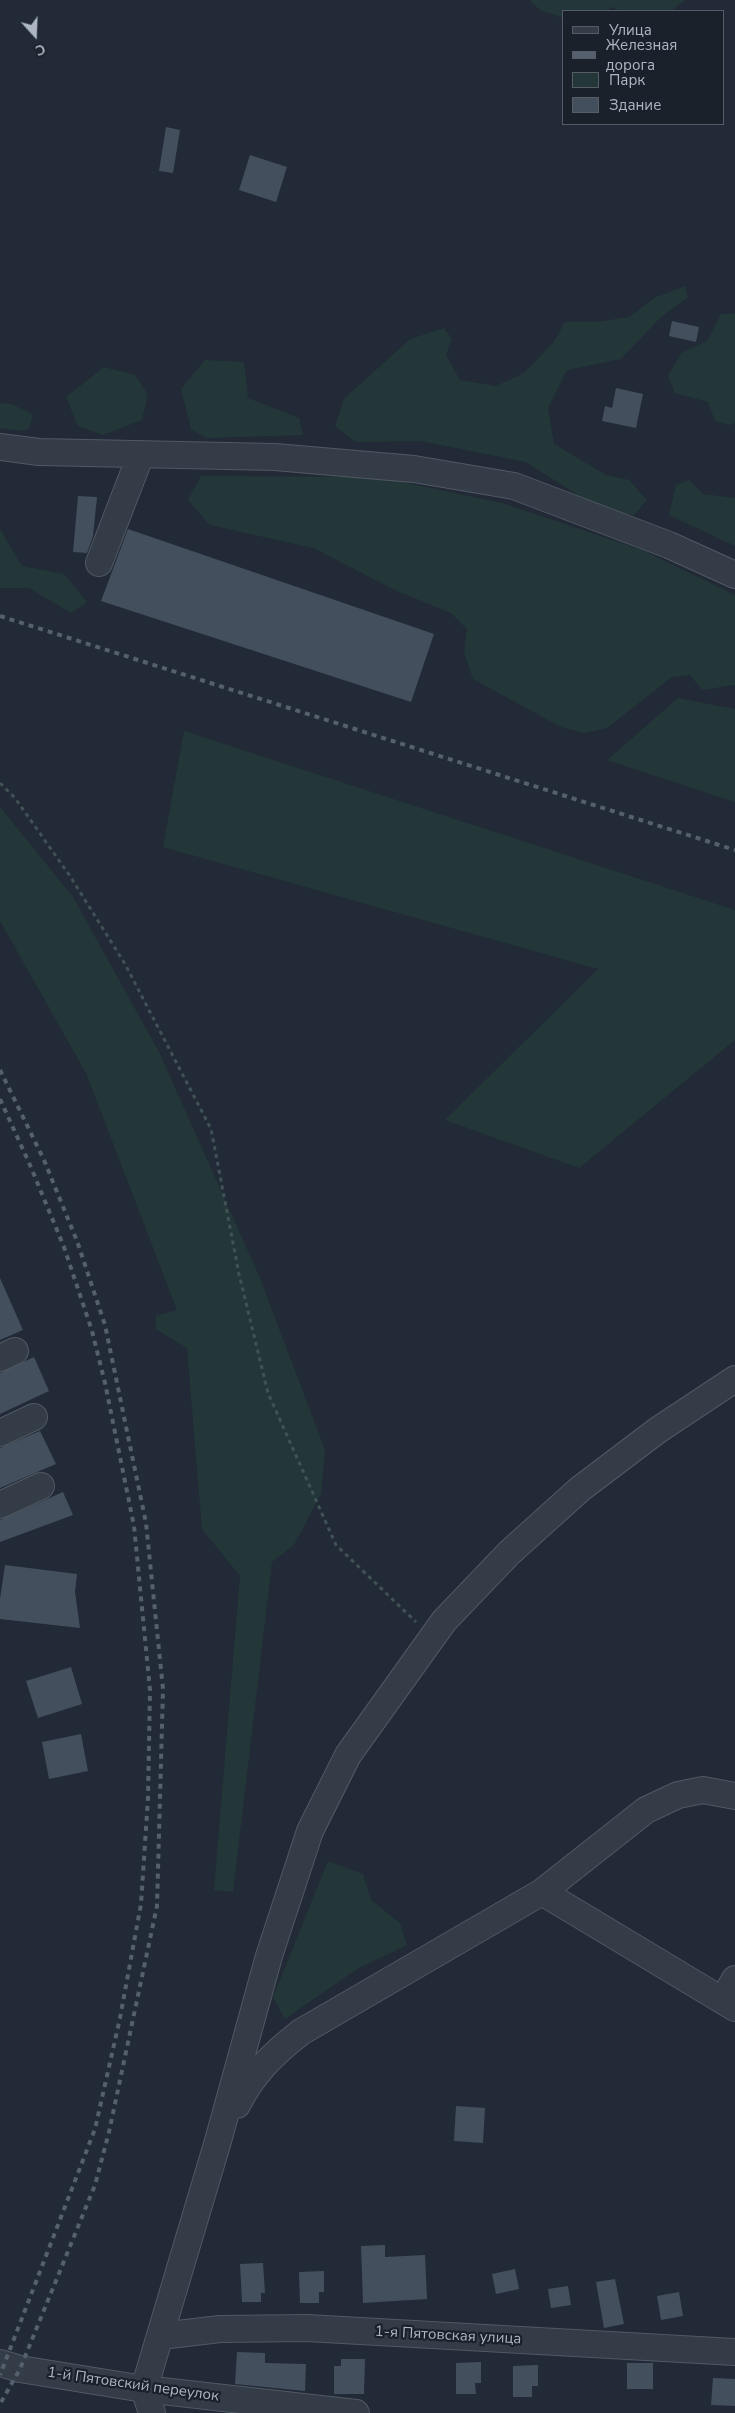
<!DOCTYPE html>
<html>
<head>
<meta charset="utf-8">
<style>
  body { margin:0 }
  #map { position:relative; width:735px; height:2413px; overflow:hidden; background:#212a36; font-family:"Nunito Sans",sans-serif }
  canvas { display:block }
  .legend { position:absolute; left:562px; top:10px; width:162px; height:115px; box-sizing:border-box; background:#1a212b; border:1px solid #555d68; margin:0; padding:6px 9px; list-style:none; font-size:15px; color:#aeb6c4 }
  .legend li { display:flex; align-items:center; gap:10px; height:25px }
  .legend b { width:25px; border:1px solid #555d68 }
  .north { position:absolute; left:10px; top:10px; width:50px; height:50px; -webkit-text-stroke:4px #1a212b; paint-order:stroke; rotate:160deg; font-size:14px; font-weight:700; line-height:20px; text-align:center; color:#aeb6c4 }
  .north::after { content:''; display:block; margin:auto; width:18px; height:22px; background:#aeb6c4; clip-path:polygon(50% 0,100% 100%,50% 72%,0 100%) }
</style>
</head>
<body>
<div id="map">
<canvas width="735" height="2413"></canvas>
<ul class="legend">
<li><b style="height:6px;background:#343c47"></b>Улица</li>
<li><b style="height:6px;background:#565f6e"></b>Железная дорога</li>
<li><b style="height:14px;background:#233738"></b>Парк</li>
<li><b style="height:14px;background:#444f5e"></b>Здание</li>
</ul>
<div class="north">С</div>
</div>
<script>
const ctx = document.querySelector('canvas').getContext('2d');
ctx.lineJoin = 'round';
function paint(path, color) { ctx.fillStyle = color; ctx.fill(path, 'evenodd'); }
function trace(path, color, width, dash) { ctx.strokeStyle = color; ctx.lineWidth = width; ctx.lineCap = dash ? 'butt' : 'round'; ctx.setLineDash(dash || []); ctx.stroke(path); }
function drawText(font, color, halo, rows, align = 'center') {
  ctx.font = font + ' "Nunito Sans",sans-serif'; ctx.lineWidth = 4.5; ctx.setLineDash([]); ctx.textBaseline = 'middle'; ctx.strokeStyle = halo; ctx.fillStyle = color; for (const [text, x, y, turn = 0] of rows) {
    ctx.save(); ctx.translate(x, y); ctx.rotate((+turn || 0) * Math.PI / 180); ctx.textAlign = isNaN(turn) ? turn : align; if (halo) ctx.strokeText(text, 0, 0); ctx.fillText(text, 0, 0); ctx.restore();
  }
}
const green = new Path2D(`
  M530,0H685L671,11H621L612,7L607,11H564V18L540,10Z
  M685,286L688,297L661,317L621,359L567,370L548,408L554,444L606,475L629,480L647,500L634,515L598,508L526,462L421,441L356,442L335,426L344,399L410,339L444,328L452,339L446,355L460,380L496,386L524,373L553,343L565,322H597L629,317L656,297Z
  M721,314H735V423L729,425L715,421L708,402L675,393L668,376L681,353L707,341Z
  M205,360L244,362L248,398L299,418L303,435L206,438L191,429L181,389Z
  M104,367L135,375L148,395L142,420L103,435L78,426L66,397Z
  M0,403L12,404L33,415L29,428L23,431L0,428Z
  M201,476L378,477L502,503L642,550L735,595V685L702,690L690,675L672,677L607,728L585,733L561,727L473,679L464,652L467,629L451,613L397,591L313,548L210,525L188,500Z
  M689,480L703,494L735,498V546L669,515L676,485Z
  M0,529L22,566L64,574L87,602L71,613L29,588H0Z
  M678,698L735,709V802L607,760Z
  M184,731L735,910V1040L579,1168L445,1120L598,969L163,847Z
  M0,807L73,897L159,1052L260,1278L325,1450L321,1494L294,1545L272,1562L233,1892L214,1890L240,1576L202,1529L187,1348L156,1329V1316L177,1310L86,1073L0,921Z
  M328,1861L363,1874L371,1900L400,1923L407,1945L357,1969L285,2019L273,1997Z`);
const building = new Path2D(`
  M166,127L180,130L173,173L159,171Z
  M250,155L287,167L276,202L239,190Z
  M672,321L699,327L696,342L669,336Z
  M616,388L643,394L636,428L602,421L605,406L612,408Z
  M78,496L97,497L93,536L87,553L73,552Z
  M128,529L434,634L411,702L101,601Z
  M0,1278L23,1330L0,1340Z
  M34,1357L49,1391L0,1414V1373Z
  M40,1431L56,1464L0,1488V1448Z
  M63,1492L73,1515L0,1542V1520Z
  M5,1565L77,1574L75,1592L80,1628L0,1619V1599Z
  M71,1667L82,1704L38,1718L26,1681Z
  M81,1734L88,1771L49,1779L42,1742Z
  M456,2106L485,2108L483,2143L454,2141Z
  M385,2245V2257L425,2255L427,2299L363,2303L361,2246Z
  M263,2263L265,2293H261V2302H242L240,2264Z
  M515,2269L519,2289L496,2294L492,2274Z
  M324,2271V2292H319V2303H300L299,2272Z
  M615,2279L624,2324L604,2328L596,2282Z
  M568,2286L571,2305L551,2308L548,2289Z
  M679,2292L683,2316L661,2320L657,2296Z
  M237,2352L265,2353V2363L306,2364L305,2391L235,2384Z
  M341,2359H365L364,2394H334V2366H341Z
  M481,2362V2383H475L476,2394H456V2363Z
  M627,2363H653V2389H627Z
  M538,2365V2386H532V2397H513V2366Z
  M713,2378L735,2379V2406L711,2405Z`);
const path = new Path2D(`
  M0,783L15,798L70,876L125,964L211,1129L239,1274L268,1393L336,1545L416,1622`);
const minor = new Path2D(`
  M0,447L39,452L275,457L414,469L514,486L669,545L735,575
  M99,563L141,454
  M0,1358L15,1351
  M0,1433L34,1417
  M0,1505L41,1486
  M542,1892L735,2008
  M723,2000L735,1979
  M237,2105C253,2073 273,2054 301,2032L542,1892L646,1810L678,1795L703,1790L735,1796
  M161,2336L220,2329L307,2328L735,2352
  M0,2363L20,2369L144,2389L356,2413
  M152,2413L144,2389L218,2141L269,1956L310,1831L348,1755L444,1621L509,1553L580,1489L658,1430L735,1379`);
const rail = new Path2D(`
  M0,616L735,850
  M0,1070L44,1160L77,1241L105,1325L146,1523L163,1689L157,1906L109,2132L95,2185L20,2369L0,2404
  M0,1099L30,1165L64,1247L92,1331L105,1383L134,1526L150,1690L148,1798L141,1904L120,2018L95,2129L0,2375`);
const streetNames = [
  ["1-я Пятовская улица",448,2336,3],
  ["1-й Пятовский переулок",133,2385,8]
];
paint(green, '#233738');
paint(building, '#444f5e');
trace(minor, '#515965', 28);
trace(path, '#405255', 3, [4, 4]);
trace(minor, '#343c47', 26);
trace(rail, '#565f6e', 4, [5, 5]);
drawText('15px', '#aeb6c4', '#1a212b', streetNames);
</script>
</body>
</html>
